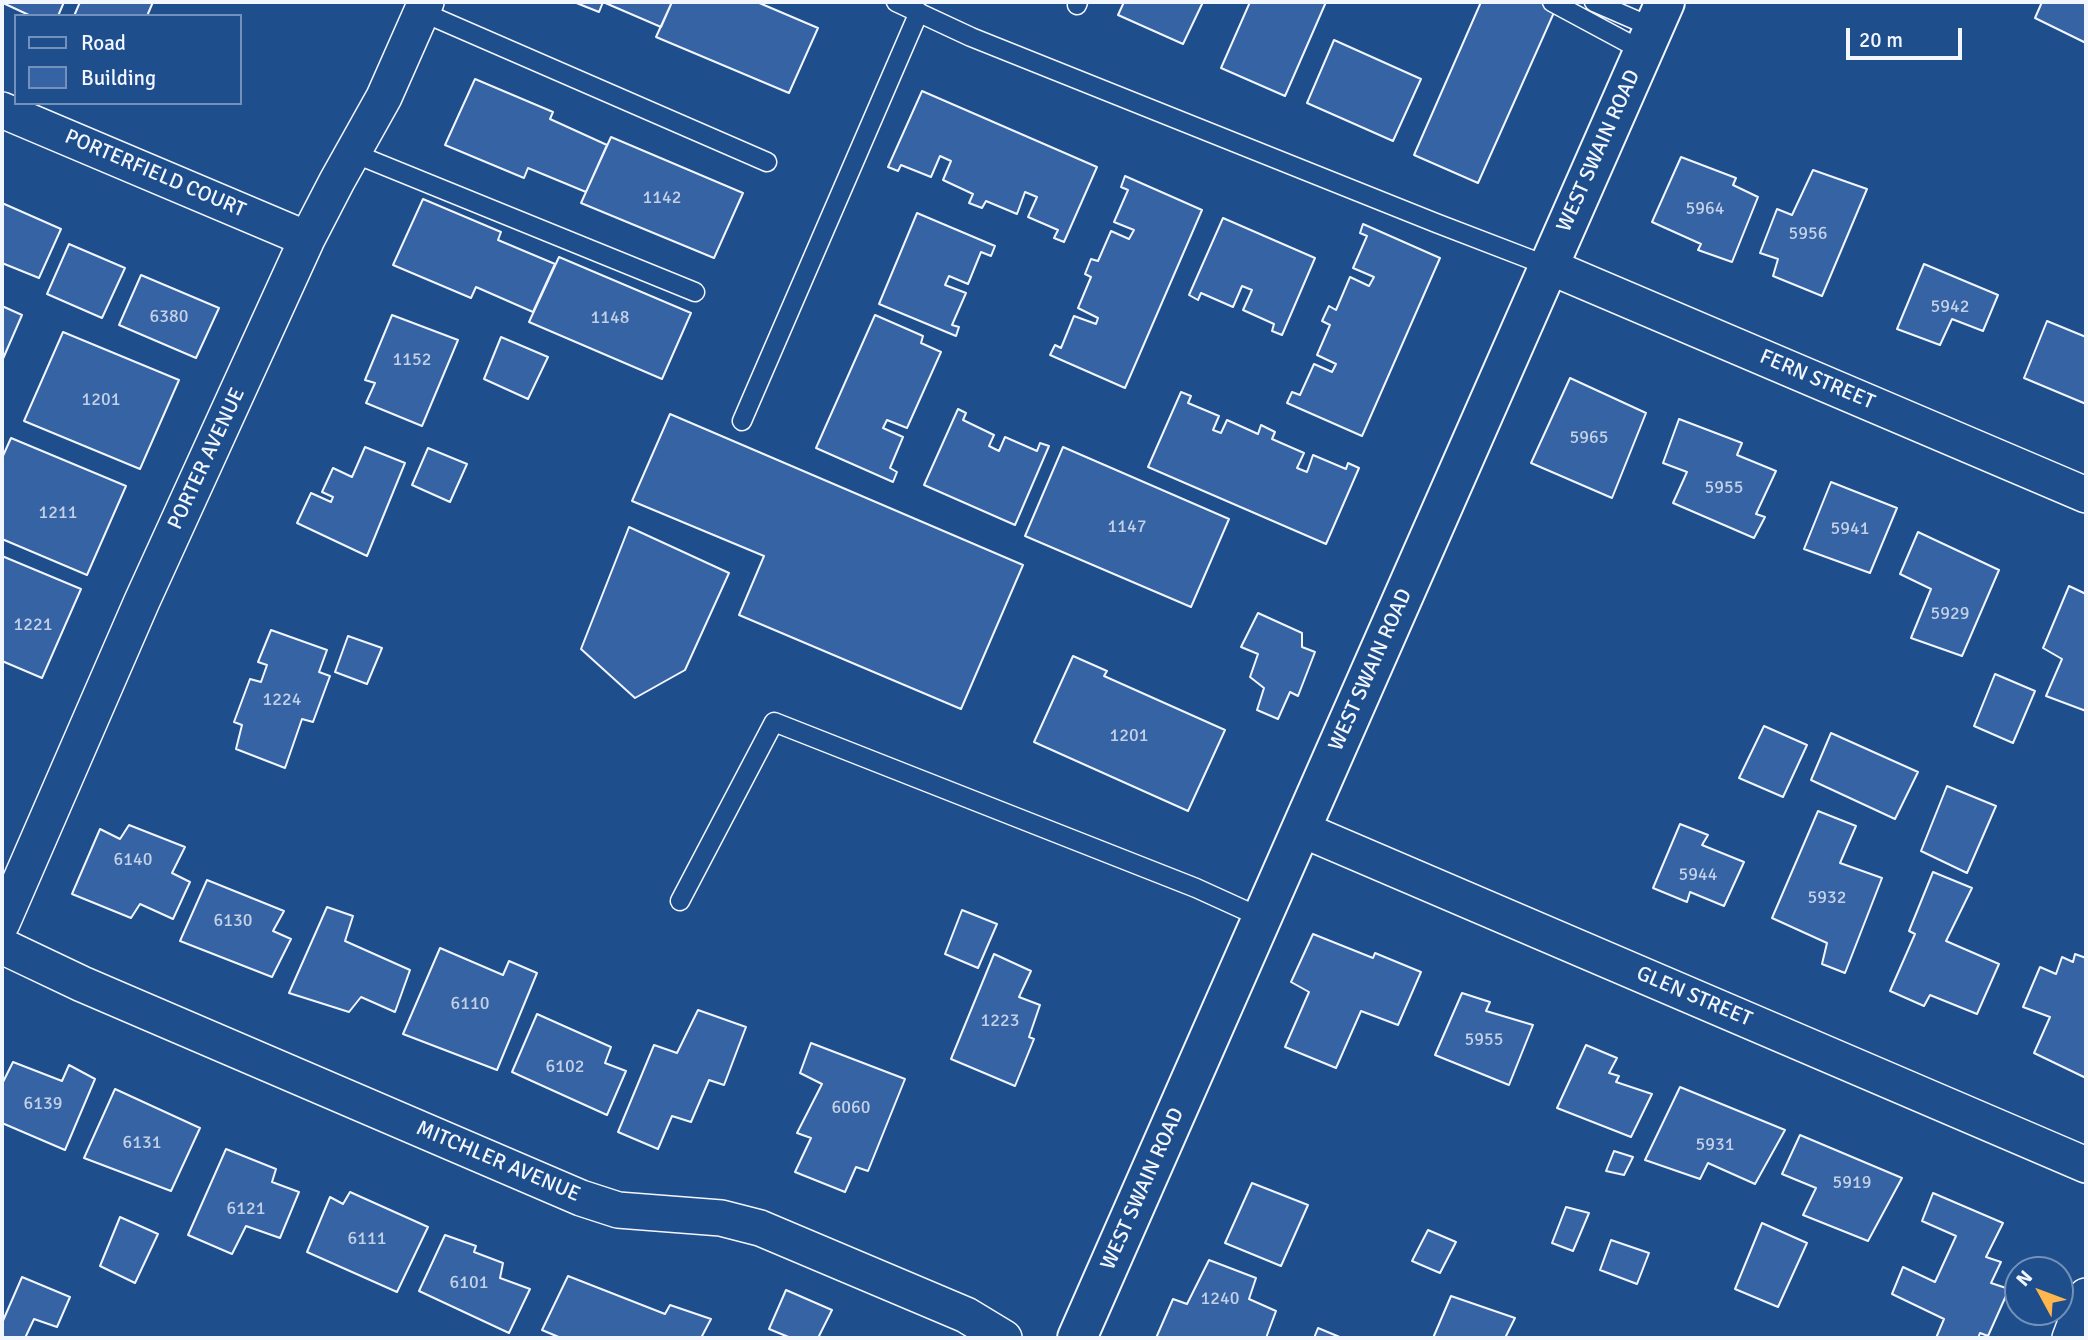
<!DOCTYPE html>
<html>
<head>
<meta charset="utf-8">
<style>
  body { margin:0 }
  #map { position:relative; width:2088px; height:1340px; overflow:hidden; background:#1f4e8c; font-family:Signika,sans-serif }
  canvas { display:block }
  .frame { position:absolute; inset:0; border:4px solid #f2f6ff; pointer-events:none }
  .legend { position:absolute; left:14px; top:14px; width:228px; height:91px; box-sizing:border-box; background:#1f4e8c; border:2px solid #7391ba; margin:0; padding:9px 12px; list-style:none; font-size:21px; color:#f2f6ff }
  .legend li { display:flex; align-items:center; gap:14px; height:35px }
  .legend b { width:35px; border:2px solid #7391ba }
  .north { position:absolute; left:2004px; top:1256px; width:70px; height:70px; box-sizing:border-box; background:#1f4e8c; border:2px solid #7391ba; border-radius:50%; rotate:311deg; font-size:19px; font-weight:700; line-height:28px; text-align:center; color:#f2f6ff }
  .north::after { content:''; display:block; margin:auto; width:24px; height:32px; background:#ffb74d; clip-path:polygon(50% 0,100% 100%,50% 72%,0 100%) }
  .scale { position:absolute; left:1846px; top:28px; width:116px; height:32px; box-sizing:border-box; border:4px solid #f2f6ff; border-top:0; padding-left:9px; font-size:21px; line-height:24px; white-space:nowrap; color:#f2f6ff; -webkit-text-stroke:5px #1f4e8c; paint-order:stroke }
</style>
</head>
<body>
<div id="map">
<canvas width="2088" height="1340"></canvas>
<div class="frame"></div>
<ul class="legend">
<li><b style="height:9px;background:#1f4e8c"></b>Road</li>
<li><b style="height:19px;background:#3563a3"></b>Building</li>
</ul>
<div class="north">N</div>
<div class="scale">20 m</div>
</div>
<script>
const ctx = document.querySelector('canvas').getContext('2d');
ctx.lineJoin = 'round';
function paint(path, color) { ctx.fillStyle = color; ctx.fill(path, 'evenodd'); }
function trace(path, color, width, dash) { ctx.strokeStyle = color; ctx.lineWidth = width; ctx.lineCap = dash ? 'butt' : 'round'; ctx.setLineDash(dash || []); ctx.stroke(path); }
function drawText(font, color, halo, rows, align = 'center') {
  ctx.font = font + ' Signika,sans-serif'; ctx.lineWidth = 5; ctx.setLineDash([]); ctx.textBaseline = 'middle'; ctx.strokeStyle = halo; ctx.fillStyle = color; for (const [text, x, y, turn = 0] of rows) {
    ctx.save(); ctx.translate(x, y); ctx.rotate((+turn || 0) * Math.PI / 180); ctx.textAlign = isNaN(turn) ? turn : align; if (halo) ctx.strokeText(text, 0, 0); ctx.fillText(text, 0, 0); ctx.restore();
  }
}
const building = new Path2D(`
  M4,2H64L58,16H31L3,3Z
  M80,2H153L147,16H74Z
  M574,2H672L661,27L603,2L599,12Z
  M672,2H757L818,28L789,93L656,37Z
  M1124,2H1203L1183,44L1118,15Z
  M1250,2H1326L1285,96L1221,68Z
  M1481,2H1542L1556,8L1478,183L1414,155Z
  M2042,2H2086V43L2035,18Z
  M1334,40L1421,79L1393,141L1307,103Z
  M475,79L553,112L550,119L607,145L586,192L528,168L524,178L445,145Z
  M922,91L1097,167L1064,242L1054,238L1058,230L1028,217L1037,197L1025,192L1017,214L986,201L982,208L969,203L973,194L943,180L951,161L940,156L931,177L901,165L898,171L888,167Z
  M611,137L743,193L714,258L581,203Z
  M1681,157L1736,178L1733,185L1758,197L1732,262L1698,250L1701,244L1652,222Z
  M1813,170L1867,189L1822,296L1773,276L1778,259L1760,253L1777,209L1792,215Z
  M1125,176L1202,210L1125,388L1050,355L1055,345L1061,348L1074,316L1096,324L1098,318L1078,308L1091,277L1085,274L1091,259L1098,261L1111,231L1129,239L1134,230L1114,222L1128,190L1121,187Z
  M423,199L501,232L498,240L555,264L533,312L476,287L471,298L393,265Z
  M2,203L61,229L39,278L2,263Z
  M917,213L995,246L991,256L981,252L968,284L949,276L945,285L966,293L952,325L959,327L956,336L879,304Z
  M1223,218L1315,258L1282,335L1272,331L1274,324L1243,310L1252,290L1242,286L1233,307L1201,293L1198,300L1189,295Z
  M1363,224L1440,258L1362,436L1287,403L1292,392L1300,395L1314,364L1332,372L1336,364L1317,355L1330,325L1322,321L1329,306L1336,310L1350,277L1369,286L1374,277L1353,268L1367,236L1360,233Z
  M69,244L125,268L102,318L47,294Z
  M559,257L691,313L662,379L529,322Z
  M1924,264L1998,295L1983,331L1952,319L1940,345L1897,329Z
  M141,275L219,308L196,358L119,325Z
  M2,306L22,315L2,361Z
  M392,315L458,340L422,426L366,403L375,383L365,380Z
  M875,315L923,336L921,343L941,352L907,428L887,420L883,428L903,437L890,468L897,472L893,482L816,448Z
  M2047,321L2086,337V404L2024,378Z
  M63,332L179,380L140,469L24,421Z
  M501,337L548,357L528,399L484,379Z
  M1570,378L1646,413L1612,498L1531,463Z
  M1181,392L1191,396L1188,403L1219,416L1213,430L1221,433L1227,420L1258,434L1261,425L1275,432L1272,439L1304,453L1297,468L1307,472L1313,455L1346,469L1348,463L1359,468L1326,544L1148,467Z
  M958,409L966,413L963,420L994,435L989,446L999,451L1005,437L1037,451L1040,443L1049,446L1015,525L924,485Z
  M670,414L1023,565L961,709L739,615L764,556L632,501Z
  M1679,419L1742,443L1737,455L1776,471L1756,514L1765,517L1754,538L1673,503L1687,472L1663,463Z
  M11,438L126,486L87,575L2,539V458Z
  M365,447L405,463L367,556L297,523L311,493L331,502L333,497L322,492L333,468L352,477Z
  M1063,447L1229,519L1191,607L1025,536Z
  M428,448L467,464L450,502L412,485Z
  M1831,482L1897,508L1870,573L1804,549Z
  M629,527L729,573L685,670L635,698L581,649Z
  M1918,532L1999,570L1962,656L1911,638L1931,589L1900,574Z
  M2,556L81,589L42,678L2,661Z
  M2069,586L2086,594V711L2046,696L2062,659L2043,648Z
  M1258,613L1302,633V647L1315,652L1298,696L1290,692L1278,719L1257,710L1264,688L1250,677L1258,654L1241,647Z
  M271,630L327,650L319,672L330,676L313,722L302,719L285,768L236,749L242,725L234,722L250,679L261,682L267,665L258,662Z
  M348,636L382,648L367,684L335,672Z
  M1073,656L1107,671L1104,676L1225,730L1188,811L1034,742Z
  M1995,674L2035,691L2013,743L1974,726Z
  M1764,726L1807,745L1783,797L1739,778Z
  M1831,733L1918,772L1895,819L1811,780Z
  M1947,786L1996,806L1967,873L1921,851Z
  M1818,811L1856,826L1840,863L1882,878L1845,973L1822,964L1827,943L1772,918Z
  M1680,824L1708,835L1702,845L1744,862L1724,906L1690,892L1687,902L1653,888Z
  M129,825L185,847L172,873L190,882L173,919L140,904L131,918L72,894L100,829L120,839Z
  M1933,872L1972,888L1946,941L1999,964L1977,1014L1930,995L1924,1006L1890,991L1915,934L1909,931Z
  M207,880L284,911L273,931L291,939L272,977L180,941Z
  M327,907L353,916L345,941L410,970L395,1012L361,997L349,1012L289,993Z
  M962,910L997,924L978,968L945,954Z
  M1313,934L1373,958L1375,953L1421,972L1398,1025L1361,1011L1336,1068L1285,1047L1309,992L1291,982Z
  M440,948L503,975L509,961L537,973L497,1070L403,1034Z
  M994,954L1031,971L1019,997L1040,1005L1029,1037L1034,1039L1015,1086L951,1059Z
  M2075,954L2086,958V1078L2034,1053L2050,1017L2023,1007L2040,967L2056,974L2062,957L2073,962Z
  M1462,993L1490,1002L1486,1011L1533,1025L1509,1085L1435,1055Z
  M698,1010L746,1027L724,1085L709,1080L691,1122L672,1116L658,1149L618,1132L654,1045L677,1053Z
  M537,1014L611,1047L605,1063L626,1071L607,1115L512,1072Z
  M811,1043L905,1079L868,1171L856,1167L845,1192L795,1172L811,1138L797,1133L822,1084L800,1073Z
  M1586,1045L1617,1058L1609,1073L1619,1076L1616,1082L1652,1094L1631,1137L1557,1108Z
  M13,1062L62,1081L69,1065L95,1079L65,1150L2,1123V1084Z
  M1680,1087L1785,1130L1755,1184L1708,1163L1700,1179L1645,1160Z
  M115,1089L200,1128L171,1191L84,1158Z
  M1800,1135L1902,1178L1868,1241L1803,1215L1816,1188L1782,1174Z
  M226,1149L276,1169L272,1182L299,1192L280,1238L246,1226L232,1254L188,1235Z
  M1614,1151L1633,1157L1624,1175L1606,1171Z
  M1252,1183L1308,1205L1281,1266L1225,1243Z
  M350,1192L428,1227L397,1292L307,1252L330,1197L343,1204Z
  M1933,1193L2003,1223L1986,1257L2001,1262L1991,1283L2009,1289L1988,1336L1980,1333L1978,1338H1936L1944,1319L1892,1294L1903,1267L1935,1282L1956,1236L1922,1221Z
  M1566,1207L1589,1213L1573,1251L1552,1243Z
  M120,1217L158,1234L135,1283L100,1266Z
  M1762,1223L1807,1243L1778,1307L1735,1289Z
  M1428,1230L1456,1242L1440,1273L1412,1261Z
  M445,1235L476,1246L474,1252L503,1263L500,1278L530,1289L509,1333L419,1291Z
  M1611,1240L1649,1253L1637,1284L1600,1270Z
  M1209,1260L1256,1278L1249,1299L1276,1311L1266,1338H1156L1173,1299L1187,1304Z
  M568,1276L665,1314L670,1305L711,1319L701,1338H561L542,1330Z
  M22,1277L70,1297L57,1327L34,1319L25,1338H2V1323Z
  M786,1290L832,1310L818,1338H791L769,1329Z
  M1451,1296L1515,1318L1505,1338H1433Z
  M1318,1328L1342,1338H1314Z`);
const lane = new Path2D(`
  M896,2L971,37L1436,223L1548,266
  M1552,2L1643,51
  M1594,2L1654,28
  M1077,5L1078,2
  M422,12L767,162
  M353,153L695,292
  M742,421L919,12
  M680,901L774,722L1196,888L1262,918`);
const street = new Path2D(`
  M2,110L307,239
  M1548,266L2086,495
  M1301,829L2086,1165
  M2,923L142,601L307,239L337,181L384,97L426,2
  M2,946L82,984L581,1198L618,1210L721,1218L760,1228L966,1315L1004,1338
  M2070,1338L2086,1296`);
const secondary = new Path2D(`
  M1077,1338L1665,2`);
const numberNames = [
  ["1142",662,198],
  ["5964",1705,209],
  ["5956",1808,234],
  ["5942",1950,307],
  ["6380",169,317],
  ["1148",610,318],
  ["1152",412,360],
  ["1201",101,400],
  ["5965",1589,438],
  ["5955",1724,488],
  ["1211",58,513],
  ["1147",1127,527],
  ["5941",1850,529],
  ["5929",1950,614],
  ["1221",33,625],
  ["1224",282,700],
  ["1201",1129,736],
  ["6140",133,860],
  ["5944",1698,875],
  ["5932",1827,898],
  ["6130",233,921],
  ["6110",470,1004],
  ["1223",1000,1021],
  ["5955",1484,1040],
  ["6102",565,1067],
  ["6139",43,1104],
  ["6060",851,1108],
  ["6131",142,1143],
  ["5931",1715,1145],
  ["5919",1852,1183],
  ["6121",246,1209],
  ["6111",367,1239],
  ["6101",469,1283],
  ["1240",1220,1299]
];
const streetNames = [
  ["WEST SWAIN ROAD",1599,151,-66],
  ["PORTERFIELD COURT",155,174,23],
  ["FERN STREET",1817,380,23],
  ["PORTER AVENUE",207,459,-65],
  ["WEST SWAIN ROAD",1371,670,-66],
  ["GLEN STREET",1694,997,23],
  ["MITCHLER AVENUE",498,1162,23],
  ["WEST SWAIN ROAD",1143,1189,-66]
];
paint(building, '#3563a3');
trace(building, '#f2f6ff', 2);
trace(lane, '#f2f6ff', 21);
trace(street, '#f2f6ff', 38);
trace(secondary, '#f2f6ff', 42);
trace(lane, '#1f4e8c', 18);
trace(street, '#1f4e8c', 35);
trace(secondary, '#1f4e8c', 38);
drawText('18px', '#c3d1e8', null, numberNames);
drawText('21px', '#f2f6ff', '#1f4e8c', streetNames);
</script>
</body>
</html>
